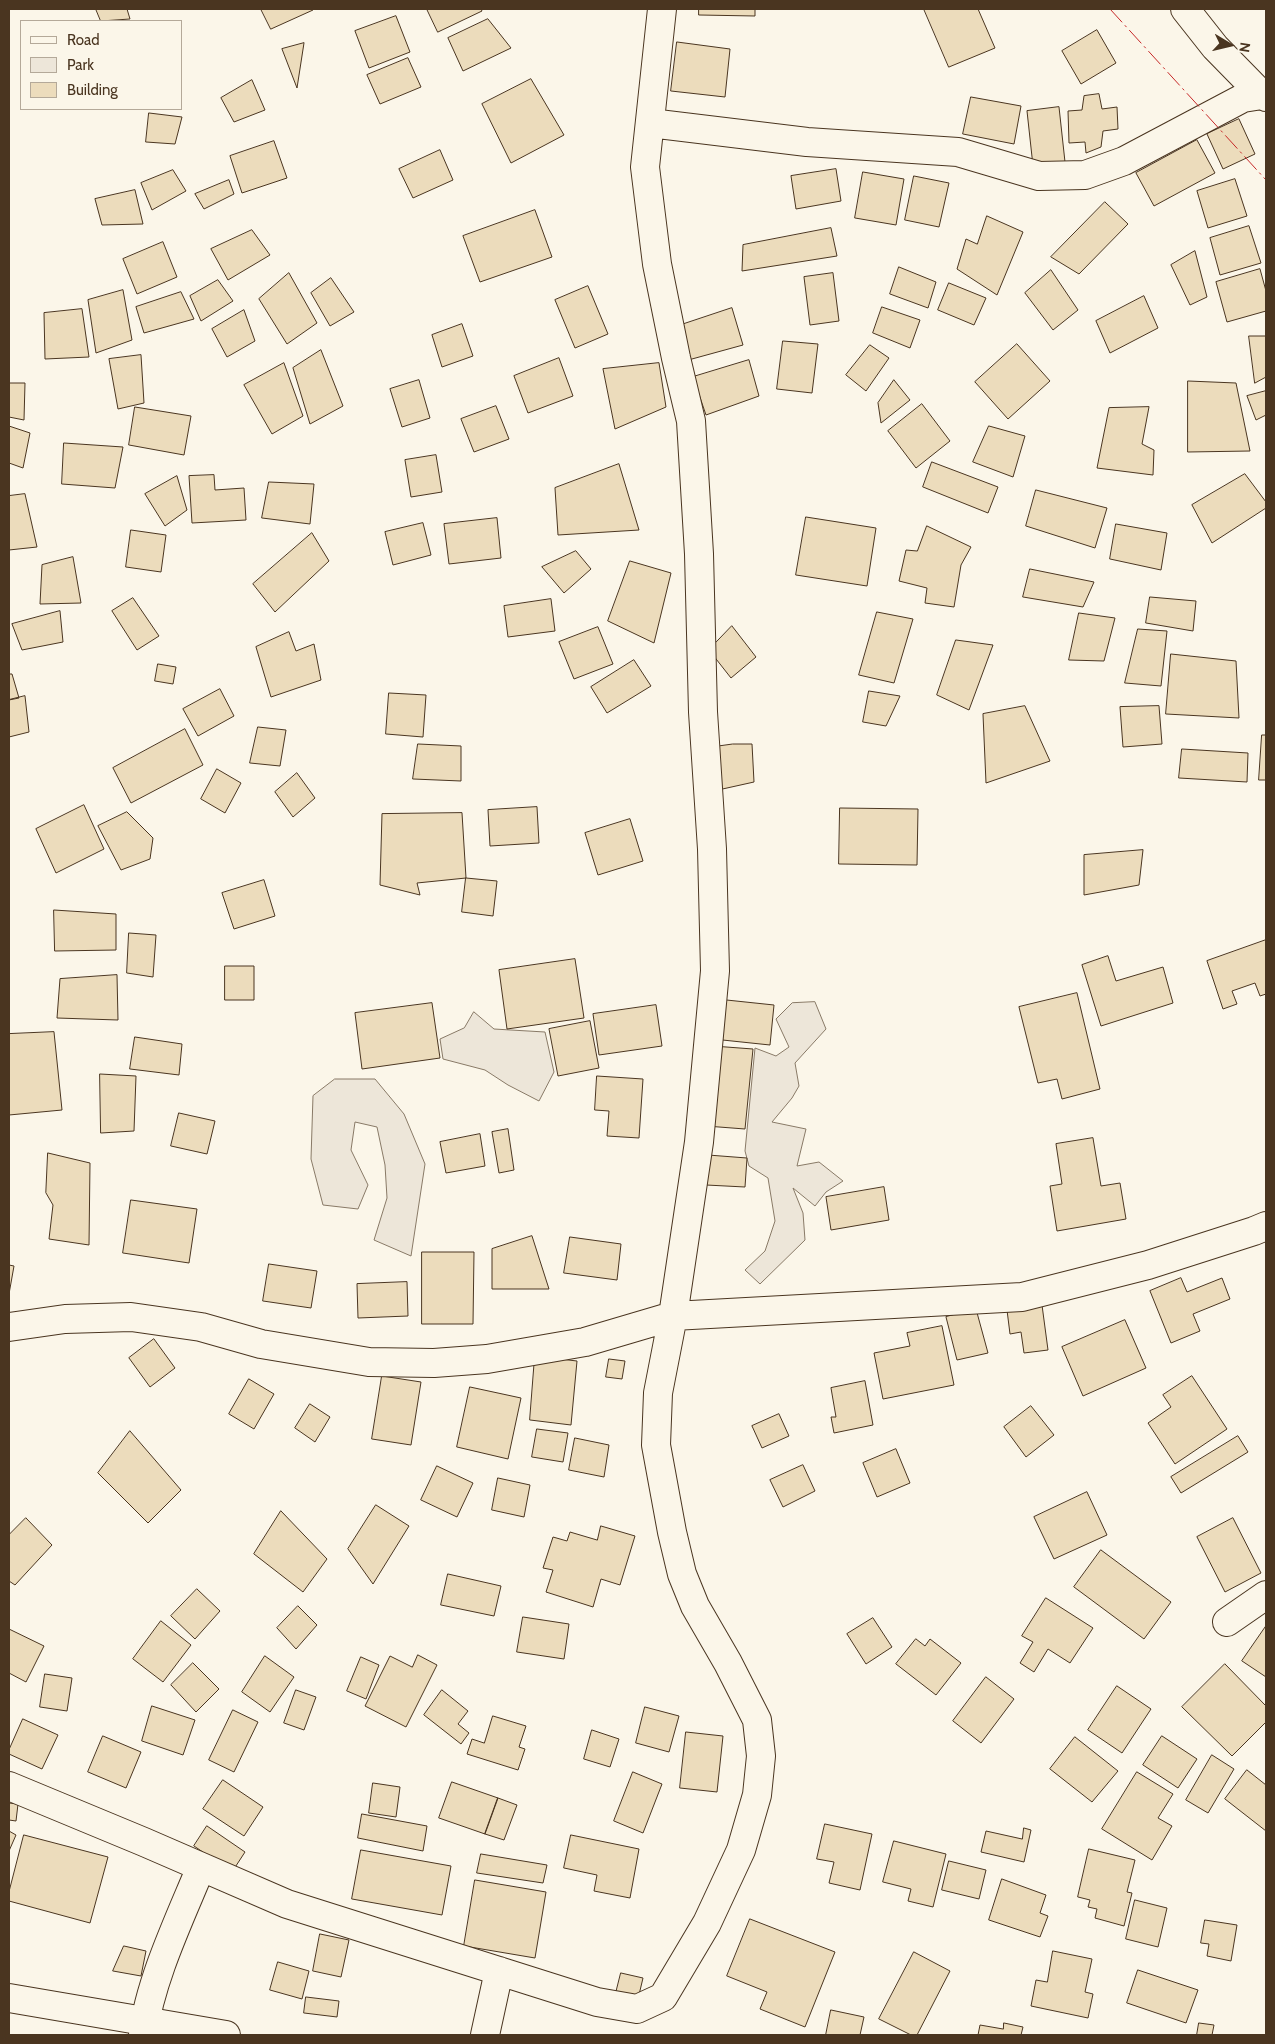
<!DOCTYPE html>
<html>
<head>
<meta charset="utf-8">
<style>
  body { margin:0 }
  #map { position:relative; width:1275px; height:2044px; overflow:hidden; background:#fbf6e9; font-family:Cabin,sans-serif }
  canvas { display:block }
  .frame { position:absolute; inset:0; border:10px solid #4a3520; pointer-events:none }
  .legend { position:absolute; left:20px; top:20px; width:162px; height:90px; box-sizing:border-box; background:#fbf6e9; border:1px solid #b4a999; margin:0; padding:6px 9px; list-style:none; font-size:15px; color:#4a3520 }
  .legend li { display:flex; align-items:center; gap:10px; height:25px }
  .legend b { width:25px; border:1px solid #b4a999 }
  .north { position:absolute; left:1205px; top:20px; width:50px; height:50px; -webkit-text-stroke:4px #fbf6e9; paint-order:stroke; rotate:99deg; font-size:14px; font-weight:700; line-height:20px; text-align:center; color:#4a3520 }
  .north::after { content:''; display:block; margin:auto; width:18px; height:22px; background:#4a3520; clip-path:polygon(50% 0,100% 100%,50% 72%,0 100%) }
</style>
</head>
<body>
<div id="map">
<canvas width="1275" height="2044"></canvas>
<div class="frame"></div>
<ul class="legend">
<li><b style="height:6px;background:#fbf6e9"></b>Road</li>
<li><b style="height:14px;background:#ede6d9"></b>Park</li>
<li><b style="height:14px;background:#ecdcbc"></b>Building</li>
</ul>
<div class="north">N</div>
</div>
<script>
const ctx = document.querySelector('canvas').getContext('2d');
ctx.lineJoin = 'round';
function paint(path, color) { ctx.fillStyle = color; ctx.fill(path, 'evenodd'); }
function trace(path, color, width, dash) { ctx.strokeStyle = color; ctx.lineWidth = width; ctx.lineCap = dash ? 'butt' : 'round'; ctx.setLineDash(dash || []); ctx.stroke(path); }
const green = new Path2D(`
  M815,1002L826,1029L795,1063L799,1086L792,1098L772,1122L806,1129L797,1166L819,1162L843,1181L826,1192L815,1206L793,1188L803,1213L805,1240L760,1284L745,1270L765,1251L775,1221L768,1178L749,1166L745,1151L755,1048L776,1056L789,1047L776,1019L792,1003Z
  M474,1012L494,1029L545,1032L554,1072L539,1101L508,1085L485,1070L443,1059L440,1039L464,1028Z
  M335,1079H375L404,1114L425,1164L411,1256L374,1240L387,1198L385,1165L377,1127L355,1122L351,1150L368,1185L358,1209L323,1205L311,1159L313,1096Z`);
const building = new Path2D(`
  M96,9H127L130,19L101,21Z
  M261,9H313V10L271,29Z
  M427,9H481L482,11L438,32Z
  M699,9H755V16L699,15Z
  M924,9H978L995,48L949,67Z
  M396,16L410,52L369,68L355,31Z
  M488,19L511,48L463,71L448,38Z
  M1097,30L1116,63L1081,84L1062,51Z
  M677,42L730,49L725,97L671,91Z
  M304,43L297,88L282,49Z
  M408,58L421,87L380,104L367,75Z
  M531,79L564,135L511,163L482,104Z
  M252,80L265,110L234,122L221,98Z
  M1099,94L1102,109L1117,107L1118,129L1103,131L1101,147L1086,153L1085,142L1069,143L1068,111L1082,110L1084,96Z
  M971,97L1021,106L1014,144L963,134Z
  M1059,107L1065,162L1033,166L1027,111Z
  M149,113L182,117L175,144L146,142Z
  M1239,119L1255,154L1223,169L1207,134Z
  M1197,140L1215,173L1154,206L1136,173Z
  M274,141L287,178L242,193L230,156Z
  M440,150L453,180L413,198L399,169Z
  M836,169L841,201L796,209L791,176Z
  M173,170L186,191L152,210L141,183Z
  M863,172L904,179L896,225L855,218Z
  M914,176L949,183L939,227L905,220Z
  M1235,179L1247,216L1208,228L1197,191Z
  M229,180L234,194L204,209L195,194Z
  M135,190L143,224L102,225L95,199Z
  M1105,202L1128,224L1079,274L1051,257Z
  M535,210L552,257L480,282L463,236Z
  M987,216L1023,232L997,295L957,269L966,239L977,244Z
  M1249,226L1261,263L1220,275L1210,238Z
  M831,228L837,256L742,271L743,245Z
  M252,230L270,255L228,280L211,249Z
  M163,242L177,277L137,294L123,259Z
  M1195,251L1207,297L1190,305L1171,265Z
  M899,267L936,282L928,308L890,294Z
  M1260,269L1266,291V311L1227,322L1216,282Z
  M1051,270L1078,310L1053,330L1025,293Z
  M289,273L317,323L287,344L259,299Z
  M833,273L839,321L810,325L804,277Z
  M331,278L354,312L330,326L311,293Z
  M218,280L233,301L201,321L190,296Z
  M949,283L986,298L974,325L938,310Z
  M588,286L608,334L575,348L555,300Z
  M123,290L132,340L96,353L88,300Z
  M181,292L194,319L144,333L136,307Z
  M1144,296L1158,328L1110,353L1096,321Z
  M882,307L920,320L910,348L873,333Z
  M732,308L743,345L681,362L675,327Z
  M82,309L89,357L45,359L44,313Z
  M244,310L255,341L227,357L212,329Z
  M462,324L473,356L442,367L432,335Z
  M1249,336H1266V377L1255,383Z
  M783,341L818,344L812,393L777,389Z
  M1017,344L1050,381L1008,419L975,382Z
  M870,345L889,358L866,391L846,375Z
  M321,350L343,406L310,424L293,368Z
  M141,355L144,403L118,409L109,359Z
  M559,358L573,396L528,413L514,376Z
  M749,360L759,396L706,415L693,377Z
  M284,363L303,416L272,434L244,385Z
  M659,363L666,407L615,429L603,369Z
  M419,380L430,418L402,427L390,389Z
  M894,380L910,400L881,423L878,403Z
  M1188,381L1236,383L1250,451L1188,452Z
  M9,383H25L24,420L9,417Z
  M1266,391V415L1256,420L1247,396Z
  M922,404L950,441L916,468L888,431Z
  M496,406L509,439L474,452L461,419Z
  M135,407L191,416L184,455L129,445Z
  M1149,407L1142,444L1154,450L1153,475L1097,468L1109,408Z
  M9,426L30,433L23,468L9,463Z
  M989,426L1025,436L1013,477L973,462Z
  M64,443L123,447L115,488L62,484Z
  M436,455L442,492L411,497L405,460Z
  M932,462L998,487L988,513L923,487Z
  M619,464L639,530L558,535L555,488Z
  M1245,474L1266,502V508L1212,543L1192,505Z
  M214,475L215,490L244,488L246,520L192,523L189,476Z
  M177,476L187,510L165,526L145,494Z
  M269,482L314,484L310,524L262,518Z
  M1036,490L1107,508L1095,548L1026,526Z
  M25,494L37,547L9,550V496Z
  M806,517L876,528L867,586L796,575Z
  M497,518L501,558L449,564L444,524Z
  M423,523L431,555L393,565L385,532Z
  M1116,524L1167,533L1161,570L1110,559Z
  M927,526L971,547L961,565L954,607L925,603L927,588L899,581L906,550L917,551Z
  M131,530L166,535L161,572L126,567Z
  M312,533L329,561L275,612L253,584Z
  M576,551L591,569L564,593L542,567Z
  M73,557L81,603L40,604L42,565Z
  M630,561L671,573L654,643L608,621Z
  M1030,569L1094,582L1083,607L1023,597Z
  M1150,597L1196,601L1193,631L1146,623Z
  M133,598L159,636L137,650L112,611Z
  M551,599L555,631L508,637L504,606Z
  M60,611L63,642L22,650L12,624Z
  M877,612L913,619L894,683L859,675Z
  M1079,613L1115,618L1104,661L1069,660Z
  M732,626L756,657L731,678L709,650Z
  M598,627L613,664L574,679L559,642Z
  M1138,629L1167,631L1161,686L1125,683Z
  M289,632L296,651L314,644L321,680L271,697L256,647Z
  M956,640L993,645L969,710L937,695Z
  M1171,654L1236,661L1239,718L1166,714Z
  M634,660L651,686L607,713L591,687Z
  M158,664L176,667L173,684L155,681Z
  M9,674H12L19,698L9,700Z
  M220,689L234,716L198,736L183,709Z
  M869,691L900,696L886,726L863,722Z
  M389,693L426,695L423,737L386,734Z
  M25,696L29,732L9,737V700Z
  M1025,706L1050,761L986,783L983,714Z
  M1159,706L1162,744L1123,747L1120,707Z
  M258,727L286,730L280,766L250,763Z
  M185,729L203,765L131,803L113,768Z
  M1262,735H1266V780H1259Z
  M418,744L461,746V781L413,779Z
  M733,744H752L754,782L718,790L714,747Z
  M1182,749L1248,753L1247,782L1179,778Z
  M217,769L241,783L225,813L201,799Z
  M297,773L315,798L293,817L275,792Z
  M84,805L104,849L56,873L36,829Z
  M537,807L539,843L490,846L488,810Z
  M840,808L918,809L917,865L839,864Z
  M127,812L153,838L150,859L121,870L98,826Z
  M462,813L466,878L417,883L420,895L380,885L382,814Z
  M630,819L643,861L598,875L585,833Z
  M1143,850L1139,885L1084,895V855Z
  M466,878L497,881L493,916L462,912Z
  M264,880L275,916L234,929L222,893Z
  M54,910L116,914V950L55,951Z
  M129,933L156,935L153,977L127,973Z
  M1266,940V994L1260,996L1255,983L1232,991L1237,1004L1223,1009L1207,961Z
  M1108,956L1116,981L1163,967L1173,1003L1101,1026L1082,965Z
  M575,959L584,1018L507,1029L499,970Z
  M225,966H254V1000H225Z
  M117,975L118,1020L57,1018L60,979Z
  M1077,993L1100,1089L1062,1099L1057,1079L1038,1083L1019,1007Z
  M717,999L774,1005L770,1045L713,1039Z
  M432,1003L440,1058L362,1069L355,1013Z
  M656,1005L662,1046L599,1055L593,1014Z
  M590,1021L599,1068L558,1076L549,1029Z
  M54,1032L62,1110L9,1115V1034Z
  M135,1037L182,1044L179,1075L130,1069Z
  M713,1046L753,1049L745,1129L706,1126Z
  M100,1074L136,1076L134,1131L101,1133Z
  M597,1076L643,1079L639,1138L607,1136L609,1111L595,1110Z
  M179,1113L215,1121L207,1154L171,1146Z
  M508,1129L514,1170L499,1173L492,1132Z
  M480,1134L485,1166L446,1173L440,1142Z
  M1093,1138L1101,1186L1120,1183L1126,1219L1057,1231L1050,1186L1062,1184L1056,1144Z
  M48,1153L90,1163L89,1245L49,1239L53,1205L46,1193Z
  M708,1155L747,1158L745,1187L706,1185Z
  M884,1187L889,1220L831,1230L826,1197Z
  M131,1200L197,1209L189,1263L123,1253Z
  M532,1236L549,1289H492V1249Z
  M570,1237L621,1244L617,1280L564,1273Z
  M422,1252H474L473,1324H422Z
  M269,1264L317,1271L311,1308L263,1301Z
  M9,1265L14,1266L9,1294Z
  M1181,1278L1187,1292L1222,1278L1230,1299L1193,1314L1200,1331L1171,1343L1150,1291Z
  M407,1282L408,1316L358,1318L357,1284Z
  M1042,1305L1048,1350L1024,1353L1021,1332L1010,1334L1007,1310Z
  M976,1309L988,1353L957,1360L946,1317Z
  M1125,1320L1146,1368L1083,1396L1062,1347Z
  M942,1326L954,1385L883,1399L874,1353L910,1346L907,1333Z
  M154,1339L175,1368L150,1387L129,1358Z
  M535,1356L577,1361L571,1425L530,1420Z
  M609,1359L625,1361L622,1379L606,1377Z
  M382,1376L421,1382L411,1445L372,1439Z
  M1192,1376L1227,1429L1175,1464L1148,1423L1171,1407L1163,1395Z
  M249,1379L274,1394L254,1429L229,1414Z
  M865,1381L873,1425L834,1433L831,1417H836L831,1388Z
  M470,1387L521,1398L508,1459L457,1447Z
  M310,1404L330,1417L315,1442L295,1428Z
  M1031,1406L1054,1435L1026,1457L1004,1427Z
  M779,1414L789,1436L762,1448L752,1426Z
  M537,1429L568,1433L563,1462L532,1457Z
  M130,1431L181,1490L148,1523L98,1473Z
  M1238,1436L1248,1452L1181,1493L1171,1477Z
  M575,1438L609,1445L604,1477L569,1470Z
  M896,1449L910,1483L877,1497L863,1463Z
  M803,1465L815,1491L783,1507L770,1480Z
  M437,1466L473,1483L457,1517L421,1500Z
  M498,1478L530,1485L524,1517L492,1510Z
  M1087,1492L1107,1535L1054,1559L1034,1517Z
  M376,1505L409,1526L373,1584L348,1549Z
  M281,1511L327,1559L303,1592L254,1554Z
  M26,1518L52,1545L15,1585L9,1581V1535Z
  M1233,1518L1261,1573L1225,1592L1197,1537Z
  M601,1526L635,1536L620,1585L601,1579L593,1607L546,1592L553,1570L543,1568L553,1537L567,1541L570,1532L597,1540Z
  M1101,1550L1171,1602L1144,1639L1074,1587Z
  M448,1574L501,1586L494,1616L441,1605Z
  M197,1589L220,1611L195,1639L171,1616Z
  M1046,1598L1093,1628L1070,1663L1048,1649L1034,1672L1020,1663L1033,1642L1022,1636Z
  M298,1606L317,1625L296,1649L277,1628Z
  M523,1617L569,1624L564,1659L517,1652Z
  M873,1618L892,1647L866,1664L847,1634Z
  M161,1621L191,1645L163,1682L133,1659Z
  M1266,1626V1677L1242,1661Z
  M9,1629L44,1646L26,1682L9,1673Z
  M916,1639L925,1646L930,1639L961,1663L936,1695L896,1664Z
  M418,1655L437,1665L406,1727L365,1706L390,1656L412,1667Z
  M265,1656L294,1677L270,1712L242,1692Z
  M361,1657L379,1665L366,1699L347,1691Z
  M193,1663L219,1689L196,1712L171,1685Z
  M1225,1664L1266,1706V1722L1232,1756L1182,1707Z
  M45,1674L72,1678L67,1711L40,1707Z
  M986,1677L1014,1699L981,1743L953,1721Z
  M1117,1686L1151,1709L1122,1753L1088,1730Z
  M296,1690L316,1697L304,1730L284,1723Z
  M442,1690L468,1711L458,1724L469,1733L461,1744L424,1715Z
  M152,1706L195,1720L183,1755L142,1741Z
  M645,1707L679,1716L669,1752L636,1743Z
  M233,1710L258,1722L234,1772L209,1760Z
  M493,1716L526,1726L519,1747L525,1749L518,1770L467,1754L472,1739L484,1743Z
  M23,1719L58,1735L42,1769L9,1754V1750Z
  M592,1730L619,1739L610,1767L584,1759Z
  M686,1732L723,1736L717,1792L680,1788Z
  M103,1736L141,1752L126,1788L88,1772Z
  M1162,1736L1197,1759L1178,1788L1143,1765Z
  M1075,1737L1118,1771L1092,1802L1050,1769Z
  M1212,1755L1234,1769L1208,1813L1186,1800Z
  M1247,1770L1266,1785V1831L1225,1799Z
  M633,1772L662,1784L643,1833L614,1821Z
  M1137,1772L1173,1794L1158,1818L1172,1826L1152,1860L1102,1829Z
  M223,1780L263,1807L244,1836L203,1809Z
  M452,1782L498,1798L485,1834L439,1818Z
  M373,1783L400,1787L396,1817L369,1813Z
  M498,1798L517,1805L504,1840L485,1834Z
  M9,1803L18,1804L16,1821L9,1820Z
  M362,1814L427,1826L423,1851L358,1838Z
  M825,1824L872,1834L860,1890L829,1883L834,1862L817,1859Z
  M207,1826L245,1852L232,1872L194,1846Z
  M1024,1828L1031,1830L1024,1862L981,1852L986,1831L1022,1839Z
  M9,1831L16,1835L9,1851Z
  M24,1835L108,1857L90,1923L9,1901V1892Z
  M571,1835L639,1849L630,1898L594,1891L597,1875L564,1868Z
  M894,1841L946,1854L933,1907L908,1901L911,1889L883,1882Z
  M1089,1849L1135,1860L1127,1892L1132,1893L1124,1926L1095,1918L1097,1909L1088,1907L1090,1900L1078,1897Z
  M361,1850L451,1866L442,1915L352,1899Z
  M481,1854L547,1865L543,1883L477,1873Z
  M949,1861L986,1870L979,1899L942,1890Z
  M1002,1879L1046,1895L1040,1913L1048,1916L1040,1937L989,1920Z
  M475,1880L546,1892L535,1958L464,1946Z
  M1135,1900L1167,1908L1158,1947L1126,1939Z
  M750,1919L835,1952L805,2027L760,2009L767,1992L727,1976Z
  M1205,1920L1237,1925L1231,1961L1207,1956L1209,1944L1201,1943Z
  M320,1934L349,1940L341,1977L313,1971Z
  M124,1946L146,1951L141,1976L113,1971Z
  M1053,1951L1092,1959L1085,1992L1093,1994L1088,2018L1031,2006L1036,1980L1047,1982Z
  M914,1952L950,1971L917,2035H911L879,2019Z
  M278,1962L309,1971L302,1999L270,1990Z
  M1138,1970L1198,1990L1186,2023L1127,2003Z
  M621,1973L643,1978L638,1999L616,1993Z
  M306,1997L339,2001L337,2017L304,2013Z
  M831,2010L864,2017L860,2035H826Z
  M1004,2023L1023,2027L1021,2035H978L980,2025L1003,2029Z
  M1199,2023L1214,2025L1212,2035H1197Z`);
const street = new Path2D(`
  M1185,9L1215,47L1262,95
  M650,123L807,142L958,152L1039,176L1085,175L1124,161L1243,98L1262,95L1266,97
  M9,1327L65,1319L131,1317L201,1327L261,1344L369,1362L434,1363L487,1359L585,1342L673,1316L1022,1297L1148,1265L1254,1231L1266,1226
  M1227,1622L1266,1595
  M9,1786L144,1842L287,1904L597,2002L637,2009L663,1997L707,1923L741,1850L757,1795L761,1756L757,1720L728,1663L695,1606L682,1574L672,1532L656,1445L658,1393L673,1316L699,1142L715,971L712,849L703,712L699,554L691,421L676,358L657,264L645,167L662,9
  M143,2035C150,1980 180,1918 201,1867
  M485,2035L499,1971`);
const secondary = new Path2D(`
  M9,1998L226,2035`);
const power = new Path2D(`
  M1110,9L1266,180`);
paint(green, '#ede6d9');
trace(green, '#887966', 1);
paint(building, '#ecdcbc');
trace(building, '#4a3520', 1);
trace(street, '#4a3520', 30);
trace(secondary, '#4a3520', 30);
trace(street, '#fbf6e9', 28);
trace(secondary, '#fbf6e9', 28);
trace(power, '#c62828', 1, [18, 4, 2.5, 4]);
</script>
</body>
</html>
